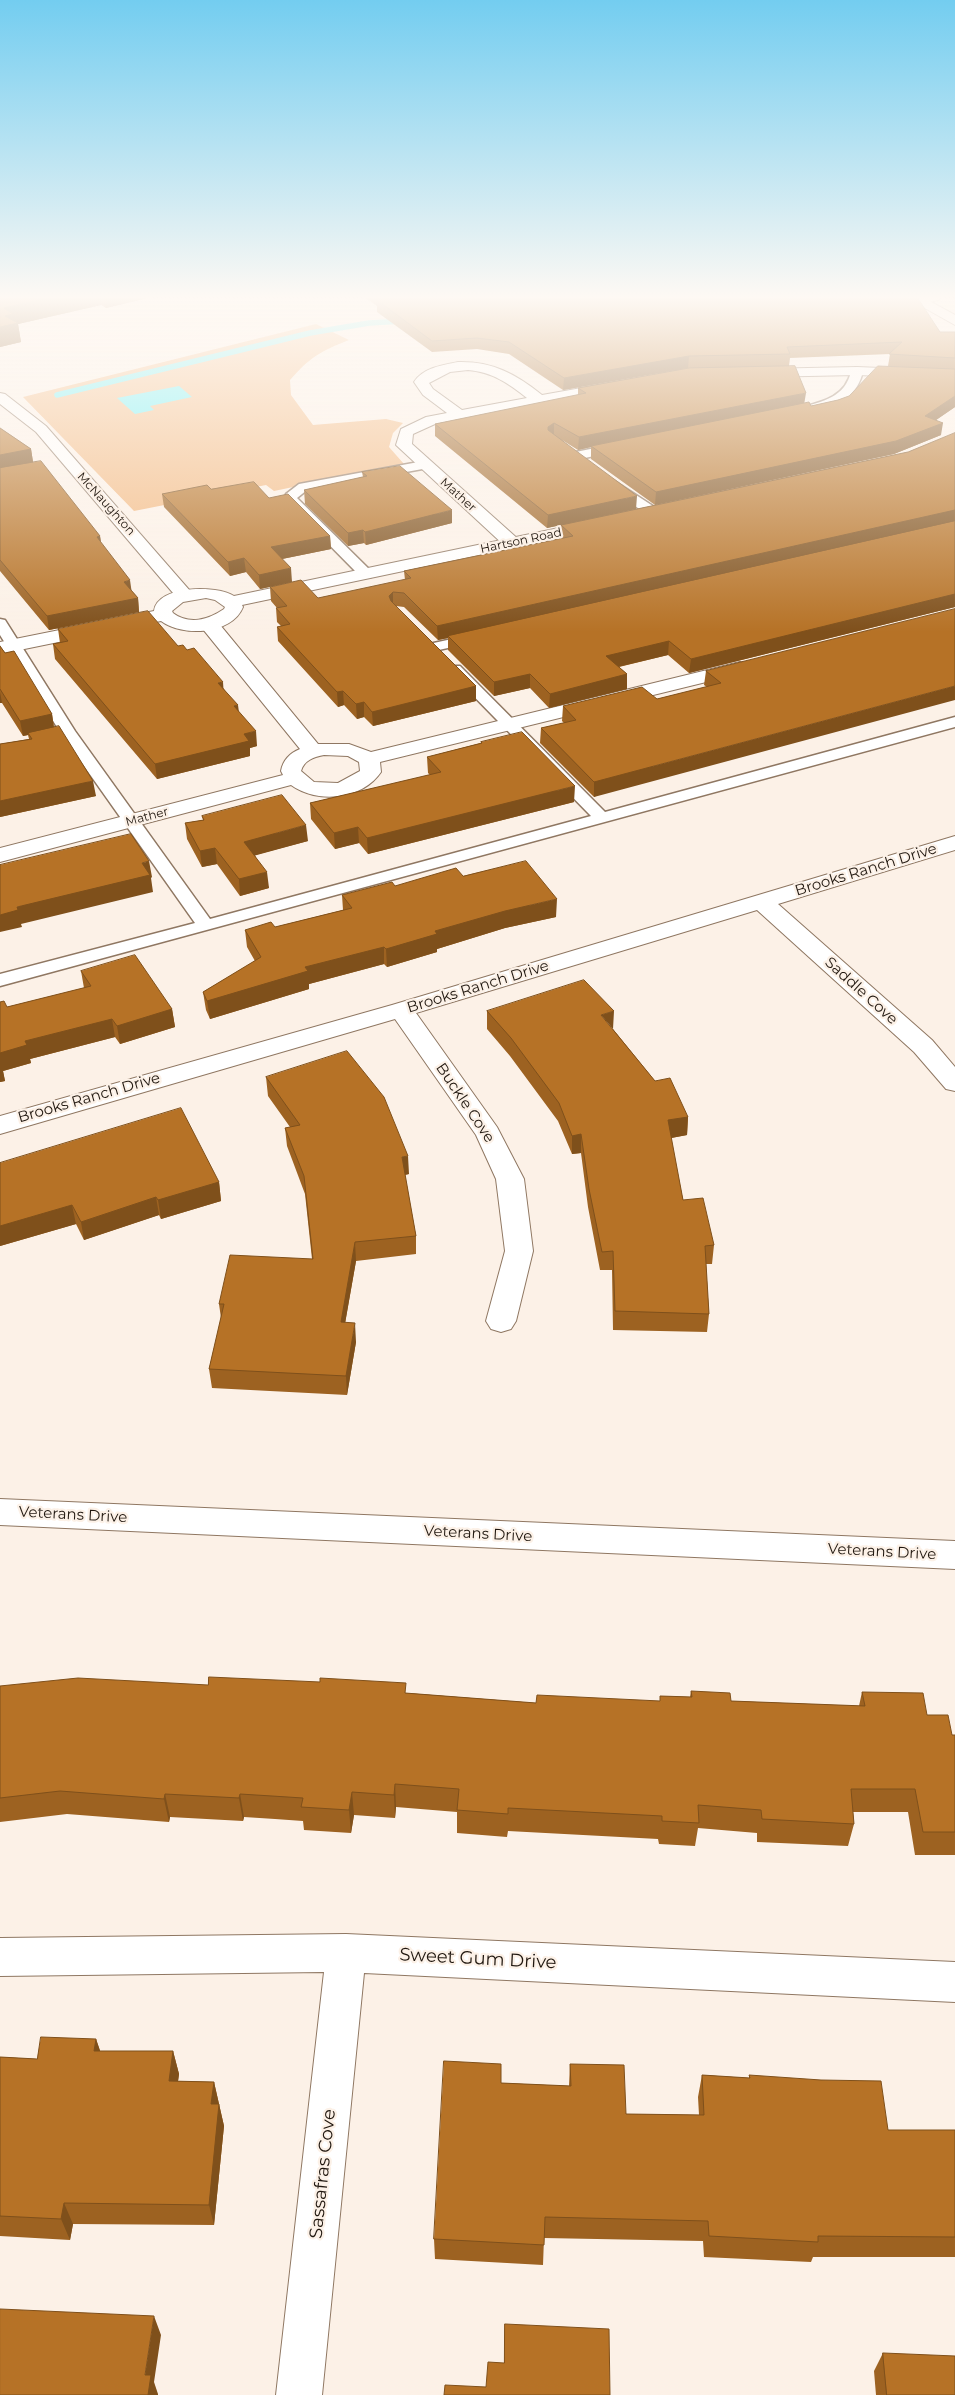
<!DOCTYPE html>
<html>
<head>
<meta charset="utf-8">
<style>
  body { margin:0 }
  canvas { display:block; background:#fcf1e7 }
</style>
</head>
<body>
<canvas width="955" height="2395"></canvas>
<script>
const ctx = document.querySelector('canvas').getContext('2d');
ctx.lineJoin = 'round';
function paint(path, color) { ctx.fillStyle = color; ctx.fill(path, 'evenodd'); }
function trace(path, color, width, dash) { ctx.strokeStyle = color; ctx.lineWidth = width; ctx.lineCap = dash ? 'butt' : 'round'; ctx.setLineDash(dash || []); ctx.stroke(path); }
function drawText(font, color, halo, rows, align = 'center') {
  ctx.font = font + ' Montserrat,sans-serif'; ctx.lineWidth = 4.5; ctx.setLineDash([]); ctx.textBaseline = 'middle'; ctx.strokeStyle = halo; ctx.fillStyle = color; for (const [text, x, y, turn = 0] of rows) {
    ctx.save(); ctx.translate(x, y); ctx.rotate((+turn || 0) * Math.PI / 180); ctx.textAlign = isNaN(turn) ? turn : align; if (halo) ctx.strokeText(text, 0, 0); ctx.fillText(text, 0, 0); ctx.restore();
  }
}
const green = new Path2D(`
  M316,324L349,340C321,351 310,357 290,380L291,395L313,425L386,419L403,423L393,433L389,447L404,464L274,491L266,485L134,511L23,397Z`);
const water = new Path2D(`
  M179,386L192,397L150,406L154,410L135,414L117,398Z`);
const stream = new Path2D(`
  M57,395L310,333L369,323L403,321`);
const lane = new Path2D(`
  M857,368L863,371C858,395 840,405 818,410C812,412 805,414 799,412V408C822,402 846,397 851,371Z
  M619,443L625,447L623,450L575,460L569,456L571,453Z
  M424,461L430,465L428,468L307,490L297,498L371,571L373,574L371,577H361L285,500L286,494L299,484Z
  M613,480L659,510L660,513L659,516H649L609,487L607,484Z
  M0,619L5,620L75,731L210,919L591,816L450,672L448,669L450,666H460L605,812L955,717V727L0,986V974L195,923L60,732L0,635Z
  M475,634L480,635L482,638L480,641L434,651L427,647L429,644Z`);
const street = new Path2D(`
  M914,297H941L939,300L918,304L911,300Z
  M458,362C492,361 516,374 542,395L615,382L622,386L615,390L435,424L413,434L412,444L518,539L521,543L518,547H506L396,445L401,429L426,417L447,413L423,395L414,382C423,368 442,365 458,362ZM468,370C492,372 508,383 527,398L462,410L433,389L429,383L450,372Z
  M857,367L955,371V379L857,375L759,377L752,373L759,369Z
  M0,393L5,394L46,426L191,592L194,596L191,600H179L36,432L0,404Z
  M209,618L216,620L318,744H349L371,752L740,662L747,664L750,668L747,672L380,762L381,772C362,800 317,804 291,785L0,862V848L283,775L281,771C283,760 290,753 300,749L202,628L200,624L202,620ZM324,755L348,756L359,762L360,771L338,783L314,782L301,771C304,760 314,757 324,755Z
  M955,836V850L778,904L932,1040L955,1067V1091L946,1089L914,1052L757,910L416,1013L497,1127L524,1179L533,1251L516,1321L511,1329L501,1332L491,1329L486,1321L505,1251L496,1179L476,1135L395,1019L0,1134V1116L392,1005Z
  M346,1934L955,1962V2002L364,1973L322,2395H276L324,1972L0,1976V1938Z`);
const secondary = new Path2D(`
  M905,297H922L955,315V325Z
  M597,520L603,521L605,525L603,529L242,605L243,607C232,635 182,637 161,621L0,654V642L154,611C157,585 217,585 234,596ZM206,598L215,600L225,607L224,609C208,620 189,625 173,613L172,611L183,602Z
  M0,1499L955,1541V1569L0,1525Z`);
const wall = new Path2D(`
  M0,297H152L106,308L101,305L18,324L21,342L0,347Z
  M364,297H768L764,299L940,332H955V407L936,420L941,435L894,454L655,505L591,459V447L578,450L562,440L636,509L547,528L435,436V424L578,395V388L688,368L563,390L509,354L477,349L432,352L377,312V306ZM890,354L888,366L849,396L838,400L811,406L804,403L789,366L790,358Z
  M0,428L31,449L33,462L100,536L101,543L132,591L138,598L139,612L49,630L0,571Z
  M955,433V607L689,673L668,655L619,667L627,674V689L549,708L530,688L494,696L448,650V638L438,640L404,607L396,606L476,686V701L373,726L364,717L357,719L344,705L338,707L278,641L277,627L281,626L277,622L276,608H277L271,601L270,587L318,598L405,580L404,571L560,539L561,525L908,452Z
  M362,472L452,523L366,545L364,543L348,546L305,504L304,490L363,477Z
  M211,489L269,498L330,536L331,549L282,559L292,582L260,589L246,572L230,576L164,507L162,494Z
  M955,609L594,797L540,743L541,728L564,723L562,721L563,706L657,699L707,687L704,685L706,671Z
  M58,629L178,646L187,650L224,689L239,712L257,746L250,748V756L157,779L55,659L53,644L60,643Z
  M0,646L52,714L54,727L96,796L0,817V744L29,739L28,735L23,736L2,703H0Z
  M481,742L574,802L368,854L359,843L335,849L311,819L310,803L430,775L428,773L427,757L481,743Z
  M202,816L308,841L255,855L269,888L240,896L217,864L202,867L187,839L185,823L203,820Z
  M463,876L556,917L505,928L437,949V952L387,967L384,964L309,984V989L210,1019L206,1010L203,992L255,961L247,947L245,930L275,927L343,910L342,895L395,886Z
  M81,971L172,1009L175,1027L120,1044L115,1037L30,1059L31,1063L3,1071L5,1081L0,1082V1002L7,1007L84,988Z
  M487,1011L613,1029L655,1081L688,1117L687,1135L671,1138L683,1200L714,1245L712,1264H706L709,1314L707,1332L613,1330L612,1270H600L588,1207L581,1153L572,1154L558,1121L510,1056L487,1029Z
  M266,1077L409,1174L405,1175L416,1236V1254L356,1261L345,1323L356,1342L347,1395L212,1388L209,1369L221,1318L219,1304L312,1259L305,1194L287,1146L285,1128L290,1127L268,1096Z
  M0,1163L219,1182L221,1201L161,1219L159,1215L84,1240L76,1224L0,1246Z
  M208,1685L407,1693L536,1703L660,1701V1696L690,1697L691,1691L731,1701L859,1706L862,1692L927,1715L952,1735H955V1855H915L908,1812H853L854,1824L848,1846L757,1842V1833L698,1828L695,1846L659,1844L658,1839L508,1831L507,1837L457,1833V1812L396,1807L395,1818L354,1815L351,1833L304,1830L303,1821L275,1819L244,1817L243,1821L170,1817L169,1822L67,1814L0,1822V1686Z
  M96,2039L100,2051H173L179,2074L178,2081L214,2082L224,2126L214,2225L73,2224L70,2240L0,2236V2057L37,2059Z
  M570,2064L626,2114L699,2115L698,2097L702,2075L749,2078V2075L888,2130H955V2257H813L811,2262L704,2257L703,2241L544,2238L543,2265L435,2259L434,2239L501,2083L569,2086Z
  M883,2353L955,2395H876L874,2371Z`);
const shadedWall = new Path2D(`
  M52,297H100L101,305L18,324L21,342L0,347V327L4,308Z
  M105,297H152L106,308Z
  M761,297H768L761,301Z
  M689,356L688,368L563,390L564,378Z
  M806,393L804,405L591,446V447L578,450L579,437Z
  M955,396V407L923,429L925,416Z
  M554,423V435L548,439V427Z
  M943,423L941,435L894,454L655,505L656,492Z
  M31,449L33,462L0,468V455Z
  M637,496L636,509L547,528L548,515Z
  M452,510V523L366,545L365,532Z
  M955,510V523L448,636V638L438,640L437,626Z
  M363,530L364,543L348,546V533Z
  M100,536L102,550L97,537Z
  M330,536L331,549L272,561L271,547Z
  M244,558L246,572L230,576L228,562Z
  M291,568L292,582L260,589L259,575Z
  M130,580L132,594L124,582Z
  M393,592V606L389,596Z
  M955,594V607L689,673L691,659Z
  M138,598L139,612L49,630L47,616Z
  M669,641L668,655L605,670L606,656Z
  M530,674V688L494,696V682Z
  M627,674V689L549,708L550,694Z
  M223,682L224,697L218,683Z
  M476,686V701L373,726L372,712Z
  M955,686V700L594,797V782Z
  M343,691L344,705L338,707L337,692Z
  M0,692L2,703H0Z
  M364,702V717L357,719L356,704Z
  M238,705L240,720L234,706Z
  M52,714L54,729L28,733V735L23,736L20,721Z
  M256,731L257,746L250,748V756L157,779L155,764L244,734Z
  M93,781L96,796L0,817V801Z
  M575,786L574,802L368,854L367,838Z
  M306,825L308,841L246,858L244,842Z
  M358,827L359,843L335,849L334,833Z
  M215,848L217,864L202,867L200,851Z
  M149,861L152,877L151,878L153,892L21,924L22,927L0,932V915L17,907Z
  M267,872L269,888L240,896L239,879Z
  M557,899L556,917L505,928L437,949V952L387,967L386,949L435,931L505,911Z
  M384,947V964L309,984V989L210,1019L207,1001L305,967Z
  M172,1009L175,1027L120,1044L117,1026Z
  M614,1011L613,1029L601,1015Z
  M112,1019L115,1037L30,1059L31,1063L3,1071L5,1081L0,1082V1053L25,1041Z
  M688,1117L687,1135L666,1139L668,1120Z
  M581,1134V1153L572,1154V1136Z
  M408,1156L409,1174L403,1175L402,1157Z
  M219,1182L221,1201L161,1219L158,1200Z
  M156,1197L159,1215L84,1240L81,1222Z
  M72,1205L76,1224L0,1246V1226Z
  M355,1242L356,1261L342,1341L341,1322Z
  M355,1323L356,1342L347,1395L346,1376Z
  M395,1784L396,1807L395,1818L394,1795Z
  M352,1792L354,1815L351,1833L349,1810Z
  M165,1794L170,1817L169,1822L164,1799Z
  M240,1794L244,1817L243,1821L239,1798Z
  M96,2039L104,2062L94,2051Z
  M173,2051L179,2074L175,2103L169,2081Z
  M214,2082L224,2126L214,2225L209,2205L211,2104Z
  M64,2203L73,2224L70,2240L61,2219Z
  M154,2316L161,2335L154,2382L158,2394V2395H148L145,2375Z`);
const building = new Path2D(`
  M0,297H52L4,308L13,314L5,316L18,323L0,327Z
  M378,297H458L473,299H764L769,297H917L940,332H955V358L889,354L902,342L787,347L790,354L689,356L564,378L509,342L477,338L432,341L377,300Z
  M795,366L806,393L579,437L554,423L548,427V430L637,496L548,515L435,424L586,393L578,388L689,368Z
  M878,366L955,369V396L925,416L943,423L896,441L656,492L591,446L809,402L811,406L838,400L849,396Z
  M0,428L31,449L0,455Z
  M955,433V510L437,626L404,593L393,592L389,596L391,601L476,686L372,712L364,702L356,704L343,691L337,692L277,627L290,624L276,608L287,606L270,587L301,580L318,598L411,578L404,571L573,536L561,525L908,452Z
  M41,461L100,536L97,537L130,580L124,582L138,598L47,616L0,560V468Z
  M400,466L452,510L365,532L363,530L348,533L304,490L367,476L362,472Z
  M254,482L269,498L288,494L330,536L271,547L291,568L259,575L244,558L228,562L162,494L207,485L211,489Z
  M955,521V594L691,659L669,641L606,656L627,674L550,694L530,674L494,682L448,636Z
  M955,609V686L594,782L541,728L576,720L563,706L642,687L657,699L721,683L706,671Z
  M148,611L178,646L183,645L187,650L194,648L223,682L218,683L238,705L234,706L256,731L244,734L249,741L155,764L53,644L68,641L58,629Z
  M0,646L5,653L14,651L52,714L20,721L0,689Z
  M59,726L93,781L0,801V744L32,739L28,733Z
  M522,732L575,786L367,838L358,827L334,833L310,803L441,772L427,757L482,743L481,742Z
  M282,795L306,825L244,842L267,872L239,879L215,848L200,851L185,823L204,820L202,816Z
  M131,834L149,861L142,863L150,875L17,907L18,910L0,915V865Z
  M526,861L557,899L505,911L435,931L437,934L386,949L384,947L305,967L308,971L207,1001L203,992L261,957L245,930L271,922L275,927L352,908L342,895L392,882L395,886L456,868L463,876Z
  M135,955L172,1009L117,1026L112,1019L25,1041L27,1045L0,1053V1002L4,1001L7,1007L91,986L81,971Z
  M584,980L614,1011L601,1015L655,1081L670,1078L688,1117L668,1120L683,1200L703,1198L714,1245L705,1246L709,1314L615,1311L613,1251L602,1252L589,1189L581,1134L572,1136L559,1103L511,1038L487,1011Z
  M347,1051L384,1097L408,1156L402,1157L416,1236L355,1242L341,1322L355,1323L346,1376L209,1369L224,1304H219L230,1255L313,1259L304,1176L285,1128L300,1125L266,1077Z
  M181,1108L219,1182L158,1200L156,1197L81,1222L72,1205L0,1226V1163Z
  M209,1677L320,1682V1678L406,1683L405,1693L536,1703L537,1695L660,1701V1696L692,1697L691,1691L730,1693L731,1701L865,1706L862,1692L923,1693L927,1715H948L952,1735H955V1832H923L915,1789H851L854,1824L762,1819L761,1810L698,1805L699,1823L662,1821V1816L508,1808V1814L457,1810L459,1789L395,1784L394,1795L352,1792L349,1810L301,1807L303,1798L272,1796L240,1794L239,1798L165,1794L164,1799L60,1791L0,1798V1686L78,1678L208,1685Z
  M41,2037L96,2039L94,2051H173L169,2081L214,2082L211,2104H219L209,2205L64,2203L61,2219L0,2216V2057L37,2059Z
  M444,2061L501,2064V2083L571,2086L570,2064L624,2065L626,2114L704,2115L702,2075L750,2078L749,2075L821,2080L881,2081L888,2130H955V2237L818,2236V2242L709,2236L708,2221L545,2217L544,2245L434,2239Z
  M0,2309L154,2316L145,2375H151L148,2395H0Z
  M505,2324L609,2329L610,2395H444L445,2385L486,2387L488,2362L504,2363Z
  M883,2353L955,2356V2395H887Z`);
const farStreetnames = [
  ["Mather",458,495,42],
  ["McNaughton",106,504,48],
  ["Hartson Road",521,541,-12],
  ["Mather",147,817,-15]
];
const streetNames = [
  ["Brooks Ranch Drive",866,870,-17],
  ["Brooks Ranch Drive",478,987,-17],
  ["Saddle Cove",861,991,42],
  ["Brooks Ranch Drive",89,1098,-16],
  ["Buckle Cove",465,1103,56],
  ["Veterans Drive",73,1515,3],
  ["Veterans Drive",478,1534,3],
  ["Veterans Drive",882,1552,3]
];
const nearStreetnames = [
  ["Sweet Gum Drive",478,1959,3],
  ["Sassafras Cove",323,2174,-84]
];
paint(green, '#f2b880');
paint(water, '#64f3fb');
trace(stream, '#64f3fb', 5.5);
trace(lane, '#8f7762', 3);
trace(street, '#8f7762', 2);
trace(secondary, '#8f7762', 2);
paint(lane, '#fff');
paint(street, '#fff');
paint(secondary, '#fff');
paint(wall, '#9d6221');
paint(shadedWall, '#7f501b');
paint(building, '#b67226');
trace(building, '#7f501b', 1);
const sky = ctx.createLinearGradient(0, 0, 0, 632);
sky.addColorStop(0, '#73cdf0');
sky.addColorStop(0.47, '#fef9f4');
sky.addColorStop(1, '#fef9f400');
ctx.fillStyle = sky;
ctx.fillRect(0, 0, 955, 632);
drawText('12px', '#20170f', '#fcf1e7', farStreetnames);
drawText('15px', '#20170f', '#fcf1e7', streetNames);
drawText('18px', '#20170f', '#fcf1e7', nearStreetnames);
</script>
</body>
</html>
